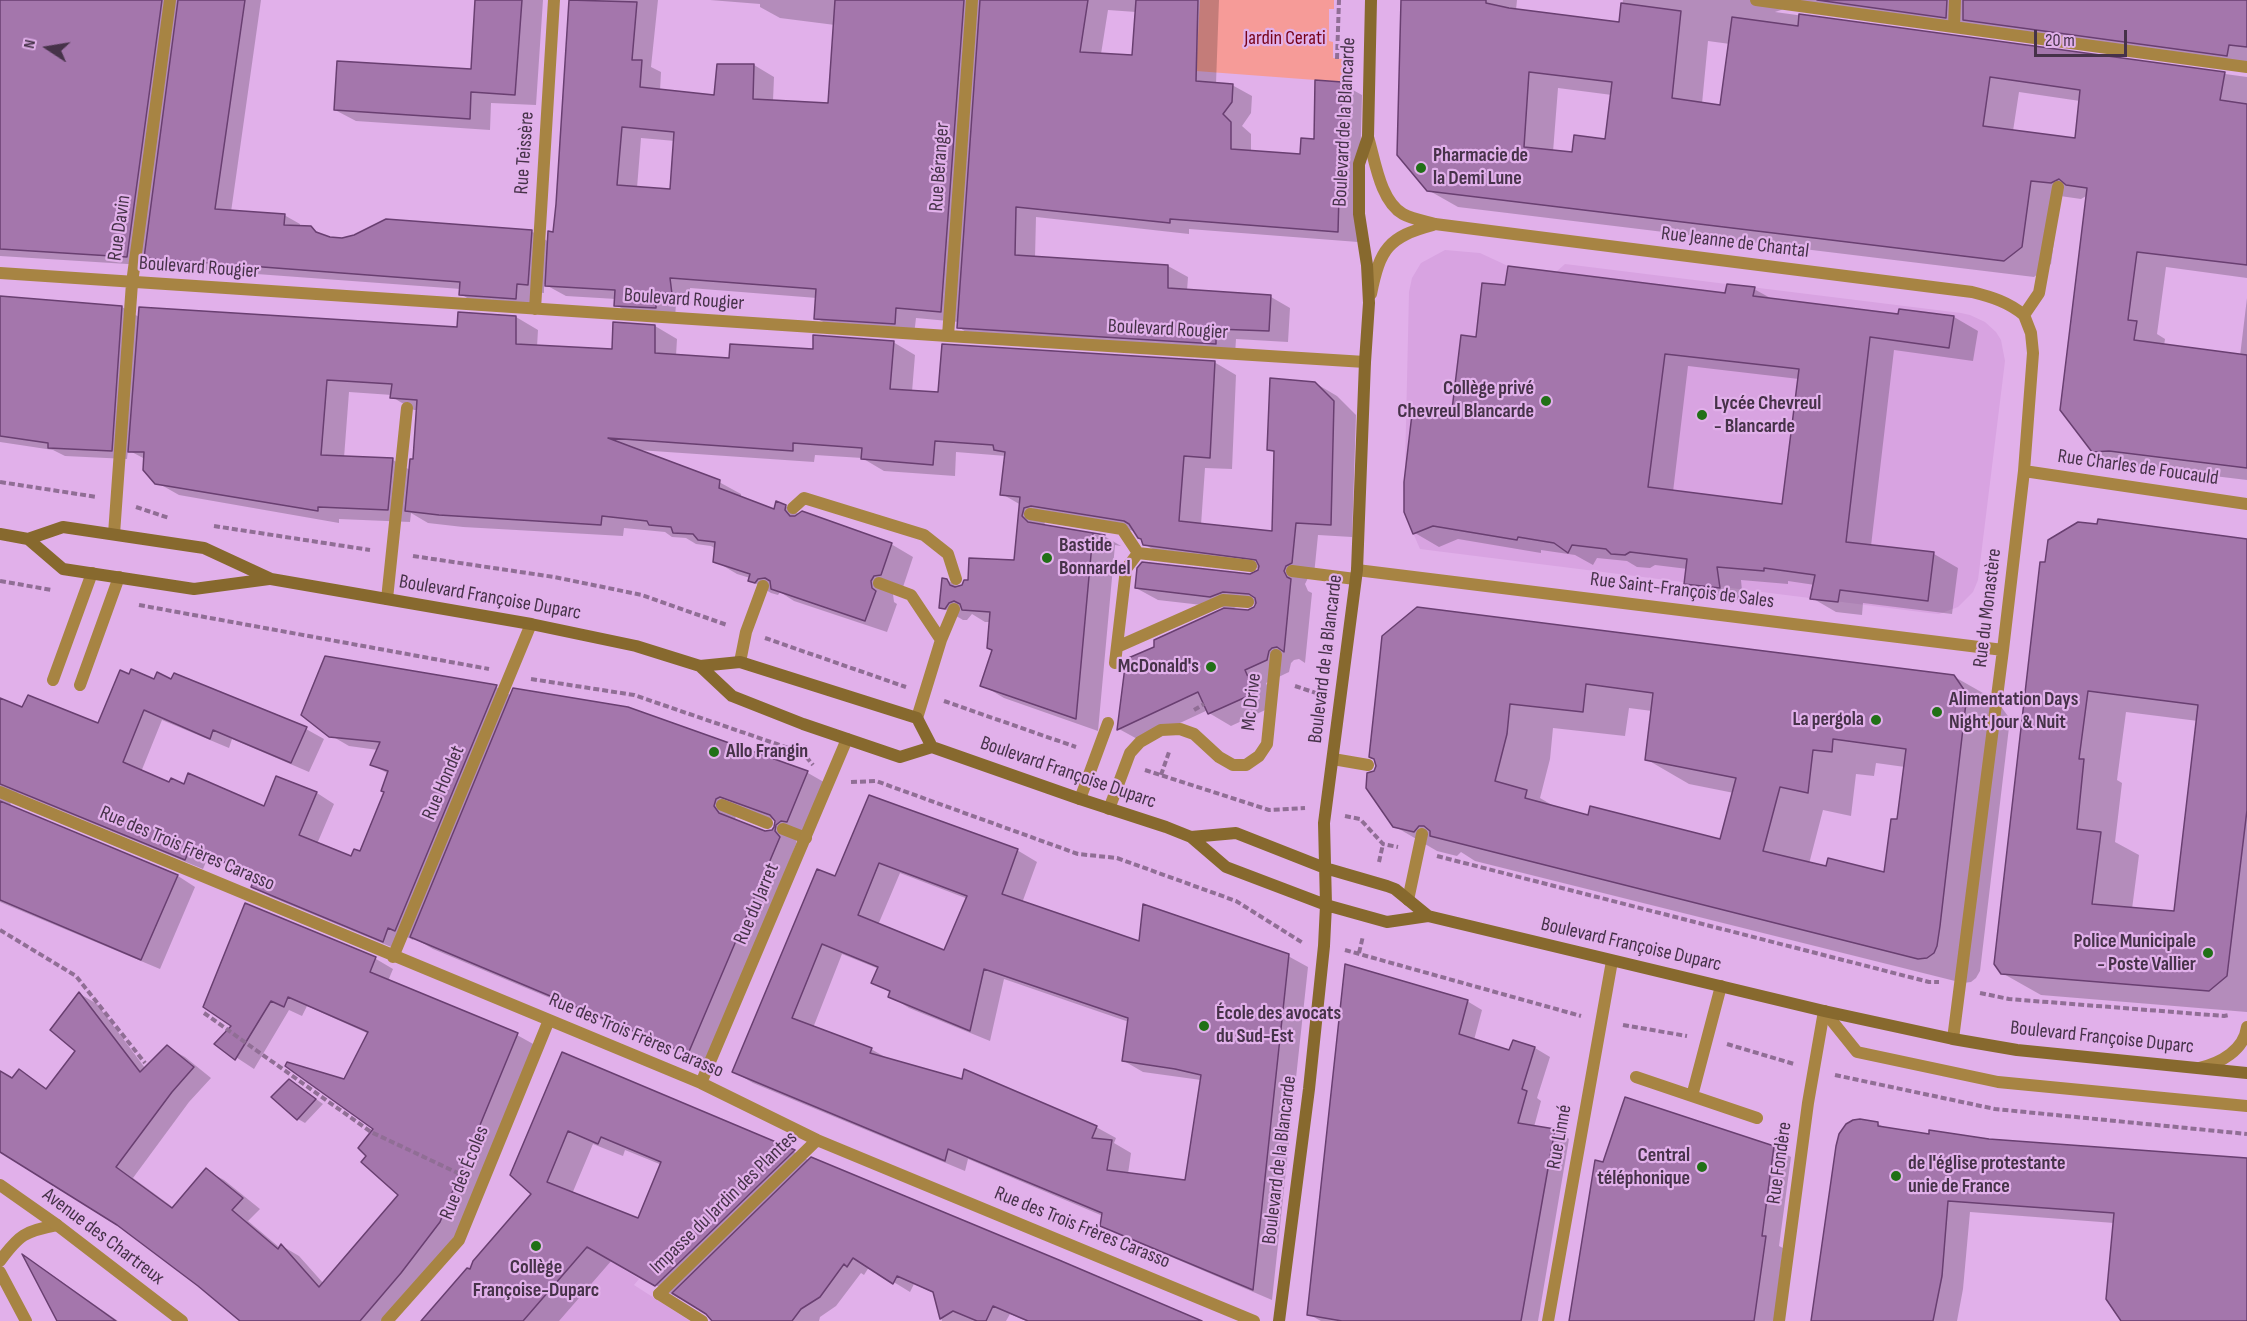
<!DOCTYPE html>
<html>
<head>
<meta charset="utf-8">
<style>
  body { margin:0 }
  #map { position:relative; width:2247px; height:1321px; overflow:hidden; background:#e1b0ea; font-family:"Sofia Sans Condensed",sans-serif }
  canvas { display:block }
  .north { position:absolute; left:18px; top:18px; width:60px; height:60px; -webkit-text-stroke:4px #e1b0ea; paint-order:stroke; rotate:282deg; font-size:16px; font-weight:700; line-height:24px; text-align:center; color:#463249 }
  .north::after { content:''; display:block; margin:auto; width:21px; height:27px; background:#463249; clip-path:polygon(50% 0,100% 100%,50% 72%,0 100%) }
  .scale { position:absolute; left:2034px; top:30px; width:93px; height:27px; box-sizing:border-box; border:3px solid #463249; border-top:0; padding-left:8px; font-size:18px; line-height:21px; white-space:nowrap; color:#463249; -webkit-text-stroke:4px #e1b0ea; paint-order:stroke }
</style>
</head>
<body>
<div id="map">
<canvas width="2247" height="1321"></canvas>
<div class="north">N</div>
<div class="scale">20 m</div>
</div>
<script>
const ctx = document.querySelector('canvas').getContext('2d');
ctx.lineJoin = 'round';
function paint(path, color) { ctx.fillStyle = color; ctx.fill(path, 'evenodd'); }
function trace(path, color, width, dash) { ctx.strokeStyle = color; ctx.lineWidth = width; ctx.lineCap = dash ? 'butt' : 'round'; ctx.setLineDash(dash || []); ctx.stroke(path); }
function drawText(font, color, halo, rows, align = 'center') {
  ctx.font = font + ' "Sofia Sans Condensed",sans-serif'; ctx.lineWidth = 4.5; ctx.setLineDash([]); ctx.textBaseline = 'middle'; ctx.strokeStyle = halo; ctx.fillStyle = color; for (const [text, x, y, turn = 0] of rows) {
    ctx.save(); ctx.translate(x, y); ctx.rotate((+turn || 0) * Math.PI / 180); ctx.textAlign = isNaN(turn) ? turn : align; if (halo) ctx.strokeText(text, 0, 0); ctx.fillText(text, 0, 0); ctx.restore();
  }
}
const built = new Path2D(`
  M1445,250L1480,253L1508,266L1556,272L1565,264L1961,313L1970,315L1985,322L1996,332L2001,340L2005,361L1978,580L1973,592L1958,607L1939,614L1929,613L1420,549L1404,512L1409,292L1412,278L1421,263Z
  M522,1205L639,1279L634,1285L690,1321H421Z`);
const green = new Path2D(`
  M1200,0H1334V9H1329V41L1333,42V58L1342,59V82L1196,71Z`);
const shadow = new Path2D(`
  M0,0H261L231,212L284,215L300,224V227L311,228L330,239L531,231L549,242L554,233L557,204L571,0H658L651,67L661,72L660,91L716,96L718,65H754L774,77L773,101L830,105L835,25L780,18L760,7V4L710,0H1219L1216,84L1232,85L1252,96L1251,113L1242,126L1251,134V152L1301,155L1315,141L1342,84L1362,95L1358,242L1189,229V234L1036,217L1035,258L1168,266L1188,277L1187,291L1271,297L1290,308L1288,342L1236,339L1235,355L978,339L958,327L959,322L916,318L914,335L836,329L816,318L817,298L690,288L691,304L676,303L675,319L635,316L616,305V299L566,296L544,284V293L532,292V307L476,304L461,294V289L161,267L144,257L143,265L0,256ZM1108,10L1136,12L1133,56L1101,54ZM641,138L675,141L672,190L637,188Z
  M477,0H543L536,105L491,103L490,130L356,121L335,110L472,71Z
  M1403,0H1517L1516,10L1620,23L1623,0H2247V70L1787,8L1775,12L2247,77V278L2166,267L2157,334L2165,339L2164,346L2240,356L2247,298V480L2139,467H2122L2093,450L2088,195L2081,199L2060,196L2051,264L2034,277L1458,207L1428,190ZM1708,41L1730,44L1721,107L1702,104ZM1558,88L1612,95L1606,141L1573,154L1553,152ZM2019,92L2080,101L2076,139L2013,131Z
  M1754,289L1774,300L1899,316L1954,317L1978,331L1973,361L1894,350L1871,546L1934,554L1958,568L1952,614L1863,603L1862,615L1836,612L1812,598L1815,585L1788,581V584L1741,580L1743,601L1710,597L1686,583L1688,569L1655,565L1650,568L1637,567L1627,561L1597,558L1593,565L1575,555L1541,550V553L1458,539L1439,547L1415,533L1477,338ZM1688,366L1799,379L1783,506L1673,492Z
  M0,298L122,307L139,317L458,329L516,317L538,330L537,347L613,351L615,324L655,326L677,339L676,356L731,360L893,342L915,355L912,392L940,394L1214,362L1236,375L1232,469L1205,468L1201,525L1273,533L1276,453L1268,449L1315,383L1337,396L1356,415L1352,537L1318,535L1314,575L1308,578L1305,584L1308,591L1312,593L1305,663L1299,659L1294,660L1291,663L1289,672L1266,683L1276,705L1231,726L1209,713L1208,710L1141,741L1119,729L1127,660L1155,648V641L1228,608L1158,600L1136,588L1250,576L1259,572V568L1166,557L1144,544L1142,539L1135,531L1049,518L1045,522L1044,526L1104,536L1121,546L1115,545L1098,731L1004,698L982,685L994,650L991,622H985L972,614L967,620H963L941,607L947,580L959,587L1015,562L1021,505L1002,494L1006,456L956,452L955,476L884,471L862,458L815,455L814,462L638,450L719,482L741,494V498L775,511L785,506L800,515L891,544L913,557L903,587L893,594L894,602L897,604L887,632L794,601L780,592L778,595L771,593L750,580V578L737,574L715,561L716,549L711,546L696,544L686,538L672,537L665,532L624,528L623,536L463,527L428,523L411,513L410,522L339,519V523L179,495L156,482L145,459L128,450L127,459L65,456L53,450L0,442ZM349,392L392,395V397L414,410H418L414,461L410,470L393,460L344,458ZM1246,604H1257L1248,612L1228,610Z
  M2247,541V1012L2041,995L2002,973L2046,564ZM2126,712L2198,721L2175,913L2132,909L2139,855L2115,842L2122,783L2117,780Z
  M1380,665L1953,676L1997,701L2010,719L1980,971L1976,978L1971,982L1963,983L1475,861L1461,852L1457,856L1437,851L1394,826L1375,772L1378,766ZM1629,708L1652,711L1646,759L1689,784L1734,793L1721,841L1589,817L1557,808L1540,798L1550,759L1553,728L1625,736ZM1876,763L1905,767L1898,821L1886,874L1809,864L1823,810L1851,816L1856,774L1874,776Z
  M155,681L306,729L324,739L309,772L232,739L229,748L162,720L141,772L169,784L185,786L265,808L277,778L317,793L334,804L317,844L352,858L361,853L385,792L389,774L372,765L378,750L349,746L330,735L496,687L512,696L628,709L808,773L829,785L808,833L797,838L796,844L710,1065L433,949L414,938L413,940L407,937L401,951L271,897L253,887L257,877L208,857L203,869L18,793L10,800L11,807L178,876L195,887L160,969L0,902V700L23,709L98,725ZM743,808L777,821L776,827L772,831L764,832L735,821L736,814Z
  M870,797L1017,850L1037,862L1022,903L1140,943L1288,956L1308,967L1272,1300L1122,1236L1101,1225L1103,1216L968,1159L965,1171L753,1083L734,1072L836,878ZM900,873L968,899L945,952L878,925ZM842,954L879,969L873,982L891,993L890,996L909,1008L990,1041L1004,979L1129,1022L1124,1061L1143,1072L1201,1080L1186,1182L1128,1174L1131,1153L1114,1143L1116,1138L1096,1127L892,1061L871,1049L813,1028Z
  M246,905L376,959L393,969L388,981L517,1035L535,1045L458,1232L386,1321H240L199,1285L90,1205L0,1151V1073L13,1080L19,1071L48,1089L78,1051L80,994L97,1004L145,1068L167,1047L185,1057L211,1078L189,1102L133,1178L174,1208L206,1170L224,1180L260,1209L248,1221L280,1248L282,1246L299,1256L324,1284L400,1194L369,1156L375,1129L345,1081L369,1034L307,1006L302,1016L289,1010L254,1069L216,1044L233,1026Z
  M1467,1001L1482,1010L1474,1040L1510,1052L1514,1041L1535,1048L1550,1057L1537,1098L1541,1101L1534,1127L1554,1130L1569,1139L1538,1321H1321L1308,1314Z
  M563,1054L794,1152L810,1161L1201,1321H1026L1010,1314L1006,1321H942L934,1293L914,1284L910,1292L869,1267L864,1275L861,1273L836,1306L820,1317L819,1321H715L707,1313L682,1297L680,1299L612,1260L559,1321H426L489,1253L533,1194ZM593,1144L623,1156L625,1150L662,1165L639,1220L572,1194Z
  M296,1085L323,1104L305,1123L298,1119Z
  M1878,1124L1888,1129L1930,1136L2247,1160V1321H2123L2114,1223L1970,1212L1963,1289L1957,1321H1813Z
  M1773,1147L1791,1157L1779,1246L1783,1248L1774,1321H1570L1604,1163Z
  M25,1258L45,1270L118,1321H59Z`);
const building = new Path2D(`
  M0,0H162L127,257L0,249Z
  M178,0H245L215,209L285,214L284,225L311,226L316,232L330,237L342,238L354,235L386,219L532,230L528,285L517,284L516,299L459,295L460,282L144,258Z
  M475,0H522L515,95L471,92L470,119L334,110L337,61L471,69Z
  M569,0L637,2L632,60H642L640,87L714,95L717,64H754L753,99L828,103L835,0H964L941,312L896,308L895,324L814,319L816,289L670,278L672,294L656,292V308L614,306L615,290L545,286L548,231L553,232L556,204ZM622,127L674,132L670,189L617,185Z
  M980,0H1088L1080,52L1132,55L1136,0H1198L1196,81L1233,84L1232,102L1223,114L1231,122V149L1300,154L1301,138L1314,139L1315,80L1342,82L1338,232L1170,219V223L1016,207L1015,255L1168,265V288L1271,295L1269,331L1216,329V344L957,328Z
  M1401,0H1486V3L1509,8L1619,22L1621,3L1681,11L1672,98L1720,105L1732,17L1798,26L1799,14L2225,72L2220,100L2247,104V265L2137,252L2128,320L2137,321L2134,340L2247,355V468L2109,451L2092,452L2060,410L2087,188L2066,185L2059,179L2051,183L2031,181L2022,247L2004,261L1427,191L1397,155ZM1529,72L1612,82L1605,139L1574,135L1572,152L1524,147ZM1990,77L2080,90L2075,138L1983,126Z
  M1817,0H1947L1946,18Z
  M1963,0H2247V47L2229,45L2227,56L1963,20Z
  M1508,266L1725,293L1727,284L1755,287L1753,296L1898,314L1899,309L1954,316L1949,348L1870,337L1846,542L1934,552L1928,601L1840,590L1838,602L1810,599L1815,575L1764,568V571L1717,567L1720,588L1684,584L1687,559L1630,552L1625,555L1611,554L1606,549L1572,545L1568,553L1554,543L1518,537L1517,540L1433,526L1413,534L1404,512V482L1412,414L1451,418L1461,335L1476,337L1482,283L1505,285ZM1665,354L1799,369L1782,504L1648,487Z
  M0,296L122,306L112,451L48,448V443L0,436Z
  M139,307L457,327L458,312L516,316V344L612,349L613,322L655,325V353L729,358L730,344L813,349V335L894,341L890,389L938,392L942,344L1215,361L1210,458L1184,456L1179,521L1272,531L1274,451L1267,450L1270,378L1315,382L1334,401L1331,525L1296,523L1292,563L1286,566L1284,571L1287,577L1291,579L1284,652L1277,647L1272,648L1269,651L1267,660L1245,670L1255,693L1208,714L1198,692L1117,730L1126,659L1154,647V640L1224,608L1248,610L1254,607L1256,603L1255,598L1249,594L1223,592L1210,597L1135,588L1137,568L1142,562L1250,574L1258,570L1259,566L1256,560L1143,545L1141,539L1138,538L1129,524L1124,521L1031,506L1024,508L1022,516L1028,522L1105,535L1093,533L1076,719L980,686L992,650L987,648L990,612L962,610L960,604L954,601L949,603L945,609L939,608L942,578L947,579L950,585L955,587L962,585L964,580H968L969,558L1014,560L1020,497L1000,495L1005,452L994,450L993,445L935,441L933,465L861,459L862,448L793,443V451L608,438L720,480L719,488L774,509L776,501L786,505L785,510L790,516H795L802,511L892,543L881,575L874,576L871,581L872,588L876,591L865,621L771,589L770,581L765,578L758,579L755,583L748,581L750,574L713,562L715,542L698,540L693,534L673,533L671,527L649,525L647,521L602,516L601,525L439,515L405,511L410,459H413L417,400L390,398L392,384L327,380L321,455L393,458L388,510L318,507V511L155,484L143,470L144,452H128Z
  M2098,519L2247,539V810L2227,976L2209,991L2001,974L1994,964L2040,562H2045L2048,540L2078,522L2097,524ZM2088,691L2198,705L2174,911L2092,904L2101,832L2077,829L2084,759H2079Z
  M1417,607L1954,675L1967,694L1940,926L1937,946L1934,953L1927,958L1918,959L1430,836V831L1424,826H1419L1414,832L1393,827L1366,788L1367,773L1374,771L1376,766L1374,759L1369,757L1379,665L1382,636ZM1586,684L1653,693L1645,760L1736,778L1720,839L1590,806L1588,815L1525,798L1527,790L1495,781L1507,734L1510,704L1583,712ZM1833,739L1906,749L1897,819H1891L1884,872L1828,858L1826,866L1763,851L1780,787L1808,793L1813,750L1832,752Z
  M325,656L497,685L395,931L388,928L383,942L251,887L256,875L217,859L190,848L185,860L0,784V698L22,707L28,695L98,723L120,670L129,674L131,669L154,679L157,672L171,679L174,673L307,727L291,763L213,730L210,739L144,710L123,762L169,782L171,778L184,784L188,773L264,806L276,776L317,792L299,835L351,856L354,849L360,851L384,792L381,791L388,771L370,765L380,742L329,737L301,715Z
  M513,688L628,707L808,771L787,822L781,821L776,825L775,831L780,837L688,1054L410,937ZM720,797L770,815L775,821L774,827L772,830L765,831L719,813L714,806L716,799Z
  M869,795L1018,849L1002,894L1139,941L1143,904L1289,954L1253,1290L1100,1226L1102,1213L948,1149L945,1161L732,1072L817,869L835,876ZM879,863L967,896L944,950L858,915ZM822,944L878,967L871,983L890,991L888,997L970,1031L984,969L1128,1018L1122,1061L1175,1069L1201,1075L1185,1180L1107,1170L1112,1140L1092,1138L1097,1126L964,1069L962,1079L870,1053L872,1048L792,1018Z
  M0,801L178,875L141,960L0,900Z
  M245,903L376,957L370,972L518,1033L440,1222L401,1273L360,1321H240L198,1286L117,1225L0,1152V1071L12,1078L19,1069L46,1089L75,1051L50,1030L79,992L140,1072L167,1045L194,1067L172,1092L116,1167L172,1208L206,1168L243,1198L232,1210L278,1249L281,1244L319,1287L398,1195L361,1162L366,1156L358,1148L373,1129L285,1066L287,1062L344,1079L368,1032L288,997L284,1007L271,1001L235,1060L214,1044L231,1026L203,1007Z
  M1345,964L1468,1000L1459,1034L1509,1050L1513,1040L1535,1047L1522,1089L1527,1091L1518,1123L1555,1129L1521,1321H1342L1307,1315Z
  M562,1052L795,1150L655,1286L587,1247L523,1321H421L467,1268L470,1269L473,1261L531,1194L510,1175ZM568,1131L598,1144L601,1137L661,1162L638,1218L547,1182Z
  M289,1079L316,1099L297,1120L271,1097Z
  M1625,1097L1774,1146L1762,1236H1766L1754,1321H1569L1595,1160L1603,1162Z
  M1860,1119L1878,1122V1126L1929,1134V1130L1989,1139L2247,1158V1321H2121L2106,1299L2114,1213L1948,1201L1942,1276L1933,1321H1811L1836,1146L1839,1134L1846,1124L1853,1120Z
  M811,1157L1059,1260L1202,1321H1028L993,1306L986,1321H977L953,1311L940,1319L933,1292L897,1276L893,1284L853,1258L847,1267L844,1264L820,1297L801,1309L792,1321H712L706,1314L672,1293Z
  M22,1254L116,1321H57Z`);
const path = new Path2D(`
  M1337,59L1339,0
  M0,482L97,497
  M136,507L169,518
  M214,526L370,550
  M413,556L554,577L642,595L727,625
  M0,581L52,590
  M139,605L489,669
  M765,638L906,687
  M531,679L634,695L803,753L813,765
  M1295,686L1319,694
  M944,701L1076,747
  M1194,710L1204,704
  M1145,770L1269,810L1305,808
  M1161,775L1169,752
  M851,782L876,781L1078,854L1117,858L1236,901L1303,943
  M1345,816L1360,819L1383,844L1398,847
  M1437,856L1929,982H1939
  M1379,862L1383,844
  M0,930L76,976L145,1063
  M1345,950L1581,1016
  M1359,953L1363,936
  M1980,993L2009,999L2224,1016L2229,1015
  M204,1013L371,1132L462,1175
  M1623,1025L1687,1036
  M1727,1044L1794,1064
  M1835,1075L1995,1109L2247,1134`);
const service = new Path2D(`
  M793,508L804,498L924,535L948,554L956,579
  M1030,514L1122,529L1138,553
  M1292,571L1355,579
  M879,583L911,595L941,640L917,718
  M387,599L407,408
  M941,640L954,609
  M1117,647L1223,600L1248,602
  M740,662L746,632L763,586
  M1115,663L1126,569L1138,553L1251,566
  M53,680L92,573
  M80,685L119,577
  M1333,759L1368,765
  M1080,799L1108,723
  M722,805L767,823
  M1109,809L1130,753L1140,742L1161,730L1180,729L1194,734L1219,757L1233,765H1246L1259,756L1267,744L1276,655
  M783,829L806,838
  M1408,900L1422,834
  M1824,1011L1857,1052L1998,1082L2247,1106
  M1636,1077L1757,1118
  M1692,1096L1721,986
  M659,1294L702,1321`);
const minor = new Path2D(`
  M1756,0L2247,67
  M1954,27L1955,0
  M1368,137C1375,160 1380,201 1403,214C1412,219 1424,221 1435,224L1972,292C1992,297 2008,302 2024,315
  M0,273L948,336L1365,362
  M1371,294C1380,249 1388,237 1433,225
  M535,309L554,0
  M2024,315L2039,293L2058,187
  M948,336L972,0
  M2024,471L2247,504
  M114,534L132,283L170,0
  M1357,570L2003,650
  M0,792L701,1083L817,1140L1254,1321
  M393,957L531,624
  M1953,1039L2003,650L2024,471L2033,353L2031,333L2024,315
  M2199,1068C2221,1063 2244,1050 2247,1027
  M701,1083L847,739
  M0,1261C19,1235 25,1231 57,1225
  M659,1294L817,1140
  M387,1321L459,1240L549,1020
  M1548,1321L1612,961`);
const tertiary = new Path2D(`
  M0,1185L57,1225L182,1321
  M0,1272L26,1321
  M1779,1321L1808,1103L1824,1011`);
const secondary = new Path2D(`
  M0,534L28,539L63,527L204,548L271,579L531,624L636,646L700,666L740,662L917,718L932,747
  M28,539L63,569L194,589L269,579
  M700,666L732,696L803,724L900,757L932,747L1080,799L1166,827L1191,837L1226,867L1326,905L1387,922L1428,916L1824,1011L1953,1039L2017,1050L2247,1073
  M1191,837L1236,833L1325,868L1387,886L1395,889L1428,916
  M1279,1321L1309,1089L1324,946L1326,905L1324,823L1357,570L1365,362L1369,303L1367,265L1359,214V164L1368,137L1371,0`);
const markers = [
  [1421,168,6,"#217017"],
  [1546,401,6,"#217017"],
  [1702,415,6,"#217017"],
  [1047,558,6,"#217017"],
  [1211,667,6,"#217017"],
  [1937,712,6,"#217017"],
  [1876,720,6,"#217017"],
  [714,752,6,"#217017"],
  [2208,953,6,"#217017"],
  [1204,1026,6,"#217017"],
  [1702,1167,6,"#217017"],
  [1896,1176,6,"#217017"],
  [536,1246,6,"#217017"]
];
const parkNames = [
  ["Jardin Cerati",1285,39]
];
const streetNames = [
  ["Boulevard de la Blancarde",1345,122,-87],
  ["Rue Teissère",525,153,-86],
  ["Rue Béranger",940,167,-86],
  ["Rue Davin",120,228,-82],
  ["Rue Jeanne de Chantal",1735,243,7],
  ["Boulevard Rougier",199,268,4],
  ["Boulevard Rougier",684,300,4],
  ["Boulevard Rougier",1168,330,3],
  ["Rue Charles de Foucauld",2138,468,8],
  ["Rue Saint-François de Sales",1682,591,7],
  ["Boulevard Françoise Duparc",490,598,10],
  ["Rue du Monastère",1988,608,-83],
  ["Boulevard de la Blancarde",1326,659,-83],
  ["Mc Drive",1252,702,-84],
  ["Boulevard Françoise Duparc",1068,773,19],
  ["Rue Hondet",444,783,-67],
  ["Rue des Trois Frères Carasso",187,849,23],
  ["Rue du Jarret",757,904,-67],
  ["Boulevard Françoise Duparc",1631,945,13],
  ["Rue des Trois Frères Carasso",636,1036,23],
  ["Boulevard Françoise Duparc",2102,1038,6],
  ["Rue Linné",1560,1137,-80],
  ["Boulevard de la Blancarde",1280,1160,-83],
  ["Rue Fondère",1780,1163,-82],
  ["Rue des Écoles",465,1173,-68],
  ["Impasse du Jardin des Plantes",724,1203,-44],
  ["Rue des Trois Frères Carasso",1082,1228,22],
  ["Avenue des Chartreux",103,1237,37]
];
const poiNames = [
  ["Pharmacie de",1433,156],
  ["la Demi Lune",1433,179],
  ["Collège privé",1534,389,"right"],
  ["Chevreul Blancarde",1534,412,"right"],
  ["Lycée Chevreul",1714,404],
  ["- Blancarde",1714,427],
  ["Bastide",1059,546],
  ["Bonnardel",1059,569],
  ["McDonald's",1199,667,"right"],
  ["Alimentation Days",1949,700],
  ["Night Jour & Nuit",1949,723],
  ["La pergola",1864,720,"right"],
  ["Allo Frangin",726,752],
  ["Police Municipale",2196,942,"right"],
  ["- Poste Vallier",2196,965,"right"],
  ["École des avocats",1216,1014],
  ["du Sud-Est",1216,1037],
  ["Central",1690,1156,"right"],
  ["téléphonique",1690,1179,"right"],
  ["de l'église protestante",1908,1164],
  ["unie de France",1908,1187],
  ["Collège",536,1268,"center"],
  ["Françoise-Duparc",536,1291,"center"]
];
paint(built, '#d8a3e1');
paint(green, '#f69b98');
paint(shadow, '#0003');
paint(building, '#a476ac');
trace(building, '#693f71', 1.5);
trace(path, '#906e95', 4, [6, 3]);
trace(service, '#a78443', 12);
trace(minor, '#a78443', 12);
trace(tertiary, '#a78443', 12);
trace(secondary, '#87692e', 12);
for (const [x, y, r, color] of markers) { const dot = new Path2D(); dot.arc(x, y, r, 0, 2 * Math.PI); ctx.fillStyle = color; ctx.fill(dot); trace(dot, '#e1b0ea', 2); }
drawText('20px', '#760217', '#e1b0ea', parkNames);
drawText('20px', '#463249', '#e1b0ea', streetNames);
drawText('bold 20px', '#463249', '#e1b0ea', poiNames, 'left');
</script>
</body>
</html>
